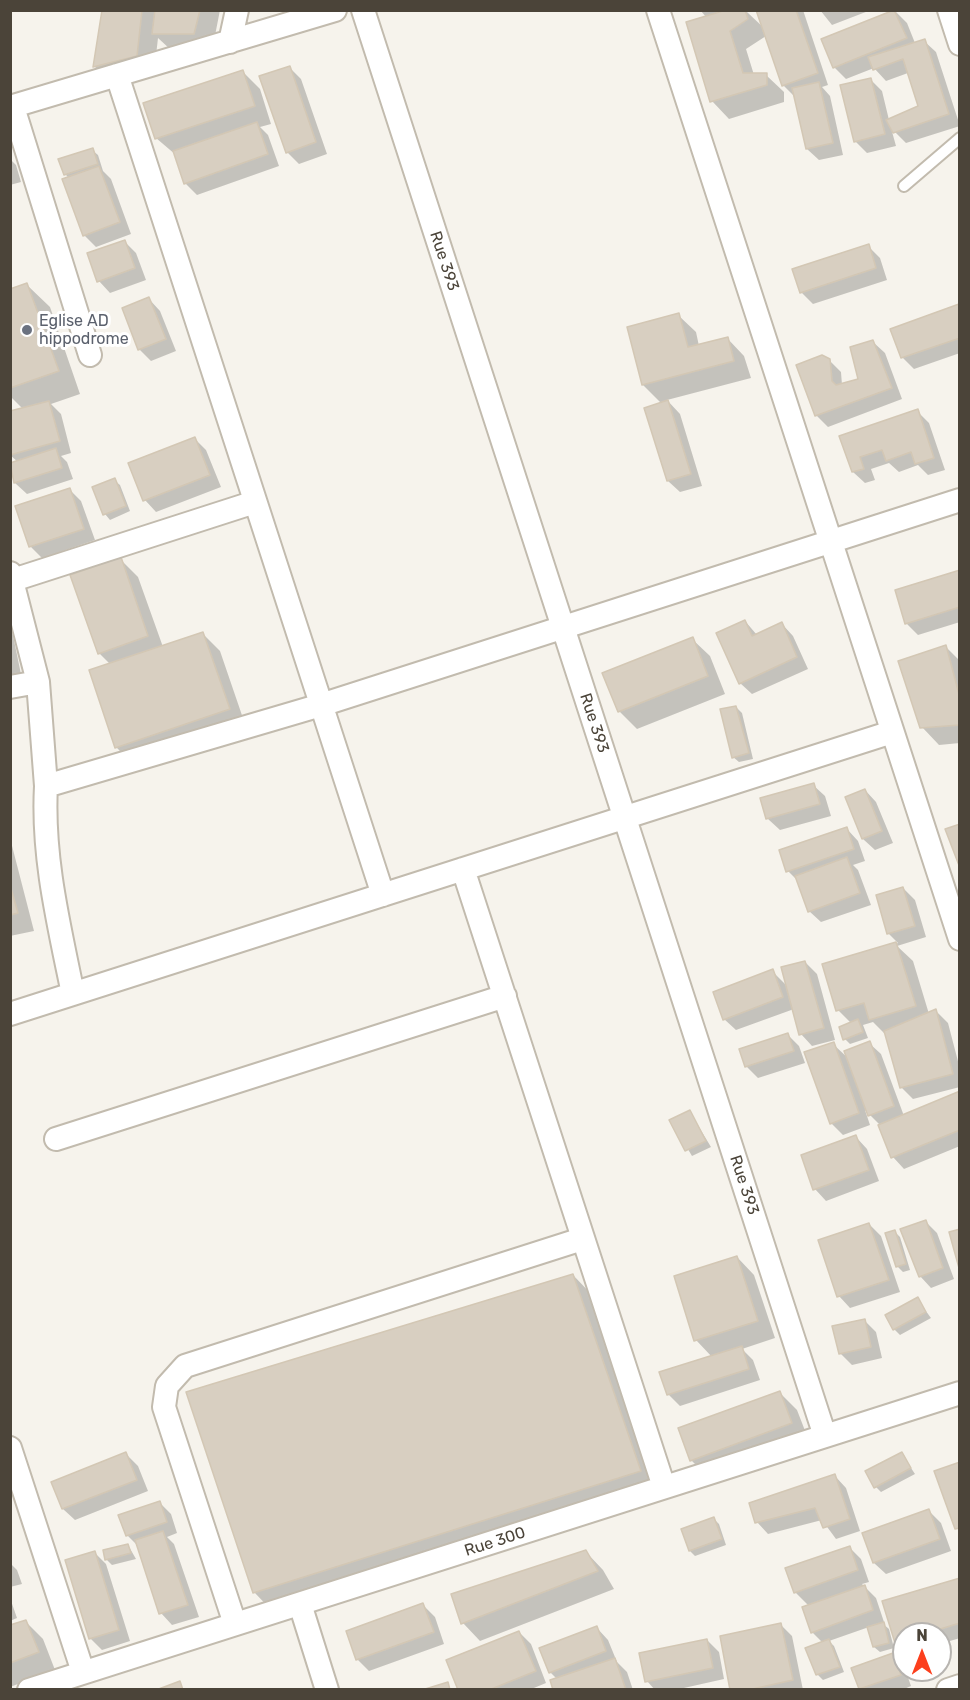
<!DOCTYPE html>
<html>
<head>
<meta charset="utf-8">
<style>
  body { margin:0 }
  #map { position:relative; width:970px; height:1700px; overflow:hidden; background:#f6f3ec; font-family:Rubik,sans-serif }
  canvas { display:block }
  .frame { position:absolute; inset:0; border:12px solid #4b4439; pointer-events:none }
  .north { position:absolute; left:892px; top:1622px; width:60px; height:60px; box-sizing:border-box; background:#fff; border:2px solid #b7b4b0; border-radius:50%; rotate:0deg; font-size:16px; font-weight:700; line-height:24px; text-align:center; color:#4b4439 }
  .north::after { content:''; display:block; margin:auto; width:21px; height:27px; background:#fc3f1d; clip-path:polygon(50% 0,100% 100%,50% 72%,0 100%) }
</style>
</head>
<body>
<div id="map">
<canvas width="970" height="1700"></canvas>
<div class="frame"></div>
<div class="north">N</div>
</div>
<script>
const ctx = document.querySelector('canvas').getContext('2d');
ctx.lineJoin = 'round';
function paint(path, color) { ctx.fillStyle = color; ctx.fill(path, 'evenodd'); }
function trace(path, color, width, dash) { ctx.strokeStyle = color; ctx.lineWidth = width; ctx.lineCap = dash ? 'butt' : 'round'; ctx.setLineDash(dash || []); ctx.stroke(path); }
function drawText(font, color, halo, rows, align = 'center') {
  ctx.font = font + ' Rubik,sans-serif'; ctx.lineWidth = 6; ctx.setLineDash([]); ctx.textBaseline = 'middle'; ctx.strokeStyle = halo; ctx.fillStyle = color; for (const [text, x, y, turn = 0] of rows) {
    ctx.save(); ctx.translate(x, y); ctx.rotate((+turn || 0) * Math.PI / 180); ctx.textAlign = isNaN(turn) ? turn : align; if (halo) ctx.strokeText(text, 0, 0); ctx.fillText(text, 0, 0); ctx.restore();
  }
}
const shadow = new Path2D(`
  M104,10H220L212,51L171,50L158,38L154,73L111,83L94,66Z
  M700,10H751L747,12L764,28L758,10H803L828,85L822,87L830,96L843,155L819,160L807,149L796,98L783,85L766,36L746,49L754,75H766L784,92V102L729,119L712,101L707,18Z
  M820,10H871L832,25Z
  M896,12L907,23L915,43L924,41L936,52L960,126L906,143L891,128L896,146L867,153L855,141L870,79L882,91L889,120L919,107L908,73L886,81L874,68L846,79L834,67L823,40Z
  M289,67L301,79L327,154L299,164L287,152Z
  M243,72L260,89L271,124L260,127L268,135L279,166L197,195L185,183L176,155L156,138Z
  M92,150L98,155L103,171L111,179L131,234L96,247L84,235L69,178L65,174Z
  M10,159L16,165L21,182L10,185Z
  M124,241L136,253L146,280L110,293L99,281Z
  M868,246L880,258L887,280L813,304L801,292Z
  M27,285L50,307L80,394L51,404L61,414L71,453L61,456L67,462L73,479L27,494L15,483L10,469V465L18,462L10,455V413L23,409L10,396V291Z
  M149,299L160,311L176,351L151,361L139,349Z
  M960,306V353L914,369L902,357Z
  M678,315L696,332L699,346L727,338L744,356L751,378L667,400L680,414L702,486L680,492L668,481L646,409L662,404L643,385Z
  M873,342L885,353L902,399L828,427L816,415L829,360L841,372L842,385L859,380Z
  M917,411L929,423L945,470L928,475L918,465L899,472L889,463L871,469L875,480L865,483L853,472L841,437Z
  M195,439L206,450L221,487L156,512L145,500Z
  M114,480L120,485L130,511L110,520L105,514Z
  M69,489L81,501L95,540L42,558L31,547L17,507Z
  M120,559L138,577L163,647L203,634L220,651L246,727L133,764L116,747L111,665L99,653Z
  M960,572V622L918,635L907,624L896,591Z
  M10,621L23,684L10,686Z
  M745,621L757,635L782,624L793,636L808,669L752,694L740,683Z
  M692,639L710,656L725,694L637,729L619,711Z
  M946,647L960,661V743L939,745L922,727Z
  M736,707L742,713L753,759L739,762L733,757Z
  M813,785L825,796L831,816L780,830L768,819L762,799Z
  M865,790L876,802L893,843L875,850L863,839L847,798Z
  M847,829L858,841L865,861L853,865L858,870L871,905L821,922L809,911L799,882L788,871Z
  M10,838L34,931L10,936Z
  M903,888L915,900L926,937L897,946L913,961L929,1014L936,1011L948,1023L960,1069V1087L913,1099L901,1087L887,1036L873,1022L863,1025L868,1038L850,1044L845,1039L851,1023L838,1010L824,965L898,943L888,933Z
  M805,962L817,974L835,1040L812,1046L801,1034L794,1009L736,1030L724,1019L772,971L788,987Z
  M788,1035L799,1046L805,1063L758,1078L746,1066Z
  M869,1043L881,1054L904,1116L960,1093V1146L904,1169L893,1157L881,1126L865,1110L870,1125L843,1135L831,1123L833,1044L849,1059Z
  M690,1112L711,1147L692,1156L671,1121Z
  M856,1137L867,1149L879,1181L826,1201L815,1189Z
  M925,1221L937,1233L954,1279L931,1288L920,1276Z
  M869,1224L881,1236L900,1292L850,1308L839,1296Z
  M894,1231L900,1237L910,1270L903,1272L897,1266Z
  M737,1257L754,1275L775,1338L742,1349L753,1360L760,1380L680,1406L668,1394L712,1357L696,1340Z
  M573,1275L595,1298L663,1494L276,1615L254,1592Z
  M917,1299L931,1318L900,1335L894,1329Z
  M864,1320L876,1332L882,1358L852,1365L840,1353Z
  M780,1393L797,1410L809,1441L708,1477L691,1460Z
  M901,1453L915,1474L881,1492L876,1487Z
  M126,1454L138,1466L148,1491L75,1520L63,1509Z
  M835,1476L846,1488L860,1531L836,1539L822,1520L768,1534L757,1522Z
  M159,1502L171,1514L177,1533L167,1537L174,1544L199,1617L172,1625L161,1613L138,1546L127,1535Z
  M929,1511L941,1523L951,1551L886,1574L874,1563Z
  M714,1519L719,1524L726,1545L695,1556L690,1551Z
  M128,1545L136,1559L112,1565L106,1559Z
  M849,1547L861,1559L869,1582L862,1584L876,1598L884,1622L882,1623L889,1629L894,1648L880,1652L874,1647L869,1627L829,1641L834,1646L844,1672L823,1680L817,1674L823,1643L812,1632L809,1606L795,1592Z
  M586,1552L603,1570L614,1589L480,1641L463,1623Z
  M95,1553L106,1564L130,1641L102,1650L90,1638Z
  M10,1563L17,1570L22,1584L10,1587Z
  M959,1579L960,1638L940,1644V1634H904V1650L896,1642L884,1602Z
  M10,1598L17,1618L10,1621Z
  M423,1605L435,1617L444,1644L369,1671L357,1659Z
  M25,1621L43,1639L55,1670L10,1687V1627Z
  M781,1625L792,1636L803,1690H732Z
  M597,1628L608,1640L617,1662L627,1672L633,1690H554L557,1679L550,1672L541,1649Z
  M519,1632L531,1644L546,1683L529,1690H460Z
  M707,1640L719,1652L724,1679L675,1690H655L647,1681Z
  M893,1655L904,1666L911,1686L902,1690H862Z`);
const building = new Path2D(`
  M102,10H142L137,56L93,67Z
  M155,10H200L194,34H152Z
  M726,10H745L748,19L730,31L743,73H767V85L710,102L686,22Z
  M756,10H796L818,73L782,86Z
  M894,10L907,38L833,68L821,39Z
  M925,39L949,114L893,133L886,120L918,106L903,59L873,70L868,57Z
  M290,66L316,142L286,153L259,76Z
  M243,70L255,106L155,139L143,103Z
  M871,78L885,134L854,142L840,85Z
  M819,82L833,143L806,149L792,88Z
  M257,122L268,154L184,184L173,151Z
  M93,148L98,164L64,175L58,159Z
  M99,166L120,222L83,236L62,179Z
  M125,240L135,268L97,282L87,253Z
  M869,244L876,268L800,293L792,269Z
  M27,283L59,371L10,388V289Z
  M149,297L166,339L138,350L122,308Z
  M959,304L960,338L901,358L890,329Z
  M679,313L688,347L728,337L734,361L642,385L627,327Z
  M873,340L892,388L815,416L796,365L822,355L830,359L832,381L836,385L858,379L850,347Z
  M668,400L691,474L667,481L644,408Z
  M49,401L60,441L10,455V411Z
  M918,409L934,458L915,464L911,452L886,461L882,450L860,457L864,469L852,472L839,436Z
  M195,437L210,475L143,501L128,463Z
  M56,448L62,468L14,483L10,463Z
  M115,478L126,506L103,515L92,487Z
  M70,488L84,529L29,547L15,506Z
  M121,557L148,636L98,654L70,575Z
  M960,570V607L905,624L895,590Z
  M745,620L752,636L782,622L797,657L739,684L716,633Z
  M203,632L230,709L115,748L89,670Z
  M693,637L708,676L618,712L602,673Z
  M946,645L960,698V725L920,728L898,661Z
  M736,706L749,753L732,758L720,709Z
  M814,783L820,804L766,819L760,798Z
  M865,789L882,831L862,839L845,797Z
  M960,824V868L945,829Z
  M847,827L854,849L786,872L779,850Z
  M847,857L860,893L808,912L795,876Z
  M10,885L18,913L10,915Z
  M903,887L915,926L887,934L876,895Z
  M896,942L916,1006L869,1020L864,1003L836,1011L822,964Z
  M805,961L824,1028L799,1035L781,967Z
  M773,969L783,997L723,1020L713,992Z
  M936,1009L953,1074L900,1088L884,1031Z
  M858,1019L863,1032L843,1040L839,1027Z
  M788,1033L794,1051L745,1067L739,1049Z
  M870,1041L894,1106L868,1116L844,1051Z
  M834,1042L859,1113L830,1124L804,1052Z
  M960,1091V1130L891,1158L878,1125Z
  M690,1110L706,1141L685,1151L669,1120Z
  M856,1135L869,1170L813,1190L801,1155Z
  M926,1220L943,1268L919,1277L900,1229Z
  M869,1223L889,1280L837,1297L818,1240Z
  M960,1229V1268H959L949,1232Z
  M895,1230L906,1264L896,1267L885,1233Z
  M737,1256L758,1321L694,1341L674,1276Z
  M573,1274L641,1471L253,1593L186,1392Z
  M918,1297L926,1312L893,1330L885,1315Z
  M865,1319L871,1347L839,1354L832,1326Z
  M742,1346L749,1369L667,1395L659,1372Z
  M780,1391L792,1423L690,1461L678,1428Z
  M126,1452L137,1480L62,1509L51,1482Z
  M902,1452L911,1468L874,1488L865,1471Z
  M960,1462V1528L955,1529L934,1471Z
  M835,1474L850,1519L823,1528L815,1508L755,1523L749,1503Z
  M160,1501L167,1522L126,1536L118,1515Z
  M929,1509L940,1539L873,1563L862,1533Z
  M714,1517L722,1539L689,1551L681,1529Z
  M163,1531L188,1605L159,1614L135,1540Z
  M128,1544L131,1553L105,1560L103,1550Z
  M850,1546L858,1570L794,1593L785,1568Z
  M586,1550L598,1571L461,1624L451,1594Z
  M95,1551L119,1630L89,1639L65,1560Z
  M960,1578V1623L924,1634H904V1640L895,1643L882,1601Z
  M865,1585L873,1610L811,1633L802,1607Z
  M423,1603L434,1632L356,1660L346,1631Z
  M26,1620L39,1652L10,1663V1625Z
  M884,1622L889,1643L873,1647L867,1627Z
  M781,1623L793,1680L748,1690H730L720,1636Z
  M597,1626L606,1651L549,1673L539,1648Z
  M519,1631L536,1671L489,1690H458L446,1660Z
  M707,1639L713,1668L645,1682L639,1653Z
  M829,1639L840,1667L816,1675L805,1648Z
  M893,1653L901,1675L859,1689L851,1668Z
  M615,1658L626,1690H553L550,1680Z
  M180,1681L183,1690H156Z
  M448,1682L450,1690H422Z`);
const lane = new Path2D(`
  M904,186L960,138`);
const street = new Path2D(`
  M363,10L825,1436
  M658,10L960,939
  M949,10L960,44
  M230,42L237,10
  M117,75L383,895
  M10,107L335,10
  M13,107L90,355
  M10,573L38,682L46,786
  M13,580L255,502
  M10,687L38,682
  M463,869L664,1487
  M73,994C59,925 42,857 46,786L321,705L960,500
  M10,1014L892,732
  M56,1139L505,996
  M10,1448L83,1672
  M300,1604L327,1690
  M235,1624L164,1407L167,1386L185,1366L582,1239
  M29,1690L960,1393
  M948,1690L960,1686`);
const markers = [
  [27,330,6,"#6b7280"]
];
const streetNames = [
  ["Rue 393",444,261,72],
  ["Rue 393",594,723,72],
  ["Rue 393",744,1185,72],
  ["Rue 300",495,1542,-18]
];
const worshipNames = [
  ["Eglise AD",39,321],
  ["hippodrome",39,339]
];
paint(shadow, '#0003');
paint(building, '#d8cfc1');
trace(building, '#d3c7b4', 1.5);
trace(lane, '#c2bbae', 14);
trace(street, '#c2bbae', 26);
trace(lane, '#fff', 10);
trace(street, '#fff', 22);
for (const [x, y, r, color] of markers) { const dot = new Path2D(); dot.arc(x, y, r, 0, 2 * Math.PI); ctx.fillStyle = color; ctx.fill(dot); trace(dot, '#fff', 2); }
drawText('16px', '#4b4439', '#fff', streetNames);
drawText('16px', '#5b616d', '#fff', worshipNames, 'left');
</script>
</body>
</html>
